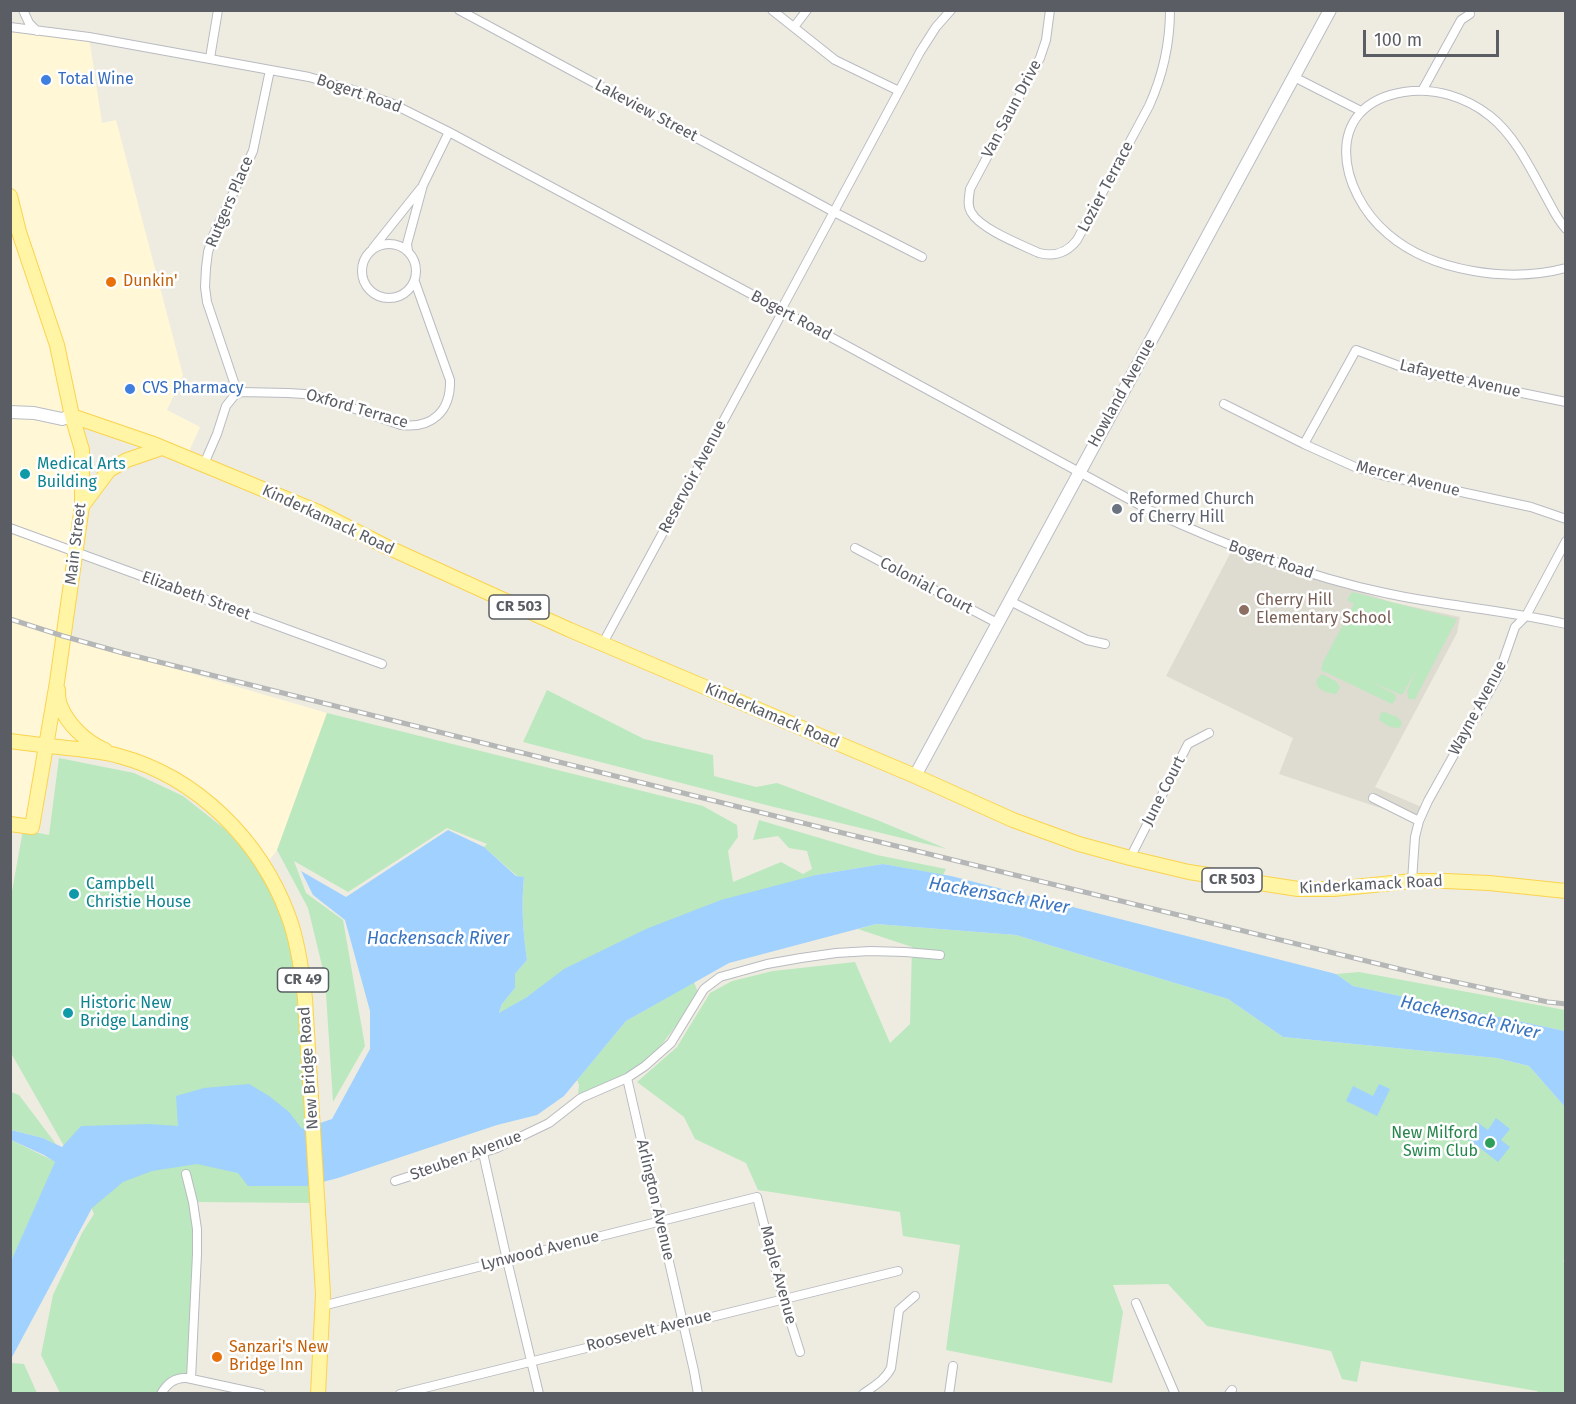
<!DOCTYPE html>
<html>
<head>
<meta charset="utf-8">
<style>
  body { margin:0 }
  #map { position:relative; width:1576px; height:1404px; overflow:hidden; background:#eeece1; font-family:"Fira Sans",sans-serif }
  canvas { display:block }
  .frame { position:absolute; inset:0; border:12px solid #5a5d63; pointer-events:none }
  .scale { position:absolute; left:1363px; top:30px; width:136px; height:27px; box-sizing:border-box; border:3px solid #5a5d63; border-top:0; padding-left:8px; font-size:18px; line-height:21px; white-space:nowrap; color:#5a5d63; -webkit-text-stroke:4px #fff; paint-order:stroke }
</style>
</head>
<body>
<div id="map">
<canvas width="1576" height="1404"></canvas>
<div class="frame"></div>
<div class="scale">100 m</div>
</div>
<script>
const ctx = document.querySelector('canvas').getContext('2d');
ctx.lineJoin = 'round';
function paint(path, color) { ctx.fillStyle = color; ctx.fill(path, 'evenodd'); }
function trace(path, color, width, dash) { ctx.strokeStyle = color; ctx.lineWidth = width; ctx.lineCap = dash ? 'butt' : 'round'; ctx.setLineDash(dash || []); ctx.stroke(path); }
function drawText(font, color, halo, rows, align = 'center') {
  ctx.font = font + ' "Fira Sans",sans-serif'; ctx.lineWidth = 5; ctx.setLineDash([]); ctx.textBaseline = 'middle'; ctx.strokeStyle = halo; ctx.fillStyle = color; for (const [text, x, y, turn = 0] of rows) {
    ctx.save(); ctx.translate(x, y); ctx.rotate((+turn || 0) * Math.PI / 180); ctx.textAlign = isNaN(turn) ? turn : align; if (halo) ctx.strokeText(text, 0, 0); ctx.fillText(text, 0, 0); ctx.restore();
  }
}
const commercial = new Path2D(`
  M10,27L89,37L102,123L116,120L183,375L167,410L200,427L186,458L73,416L82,450L63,636L327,713L277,850L264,867L236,829L154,769L46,746L32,827L11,824Z`);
const education = new Path2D(`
  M1233,548L1391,602L1460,617L1457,633L1375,787L1424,808L1419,821L1279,774L1293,738L1166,676Z`);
const green = new Path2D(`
  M1352,592L1457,619L1415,699H1408L1407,691L1417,669L1402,695L1367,680L1395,694L1396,699L1392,704L1321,670L1323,662L1354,604L1347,600Z
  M1322,674L1337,682L1340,688L1336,694C1324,693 1308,686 1322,674Z
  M547,690L644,739L713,755L714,776L756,787L777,783L877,820L947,849L770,806L523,742Z
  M1384,712L1397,717L1402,723L1400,728L1390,727L1379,720L1381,713Z
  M327,713L703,806L737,825L738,837L728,851L733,882L781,862L803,874L812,869L807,851L789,848L778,836L753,840L759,820L877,855L946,869L943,875L883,864L816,875L527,997L499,1014L502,1004L515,988V974L527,960C523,932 521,906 524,878L517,876L484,847L487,844L447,828L348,892L294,861L306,893L343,920L365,1046L333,1102L325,978L308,908L277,850Z
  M59,758L134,773L183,796L226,830L259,868L284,919L299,974L314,1203L193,1202L197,1229L191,1379L179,1377L161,1393H60L41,1355L53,1295L82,1233L94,1214L68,1153L11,1053V897L23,830L49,835Z
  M876,924L1016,935L1228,999L1283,1037L1497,1058L1529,1066L1565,1107L1566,1256L1563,1262L1565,1261V1393H1538L1537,1391L1361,1361L1357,1382L1342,1379L1331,1351L1207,1326L1168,1284L1113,1285L1123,1312L1112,1383L946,1350L960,1245L903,1236L900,1212L758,1190L746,1163L695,1139L684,1117L637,1082L677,1047L710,993L732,981L773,971L855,962L890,1043L910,1024L912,947L858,929Z
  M1359,972L1565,1010V1031L1353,986L1336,974Z
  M694,982L699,995L657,1051L633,1072L578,1095L579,1085L577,1080L626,1021Z
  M11,1092L19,1095L56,1144L43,1138L11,1130Z
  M11,1140L56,1162L11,1261Z
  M11,1363L24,1364L37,1393H11Z`);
const water = new Path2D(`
  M448,830L484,847L516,876L524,877C521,906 523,931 527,960L515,974V988L502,1004L499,1013L527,997L564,969L646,929L721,900L816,875L883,864L951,876L1336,974L1353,986L1565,1031V1107L1529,1066L1497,1058L1283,1037L1228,999L1016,935L876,924L729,963L626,1021L564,1096L537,1115L497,1125L338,1178L307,1186H248L238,1173L197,1164L152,1171L123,1182L92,1208L11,1359V1261L55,1162L44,1155L11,1140V1130L43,1138L62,1147L81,1126L149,1124L178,1126L176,1096L204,1088L249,1084L269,1096L289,1112L302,1129L332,1119L370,1049V1011L345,920L313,895L301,871L346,897Z
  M1379,1084L1390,1089L1377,1116L1346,1101L1353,1086L1373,1096Z
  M1496,1118L1510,1129L1501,1140L1510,1147L1498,1162L1466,1137L1477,1122L1488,1130Z`);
const street = new Path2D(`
  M23,10L29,23L37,31
  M459,10L834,212L922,257
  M772,10L835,60L899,91
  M1050,10L1046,40L1040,58L970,189C969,198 967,205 971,212C980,229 1022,245 1039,253C1055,257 1067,253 1077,240L1149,106C1163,75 1170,45 1170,10
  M10,27L89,37L309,77L360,92L391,103L449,132L781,310L1149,510C1226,546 1302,575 1385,593C1445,606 1506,610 1566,624
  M794,27L807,10
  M210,58L218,10
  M1294,77L1361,111
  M1422,91L1461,20L1470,14
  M1566,229C1560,222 1555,214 1551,206C1534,176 1517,137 1490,116C1466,97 1434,87 1404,92C1321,105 1338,192 1388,234C1432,272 1510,283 1566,268
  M362 271a27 27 0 1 1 54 0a27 27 0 1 1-54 0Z
  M373,248L421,188
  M408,251L407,244L423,185L449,132
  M781,310L920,52L936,27L951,10
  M238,394L207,302L205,287L206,268L208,252L213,236L253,151L270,70
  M1224,404L1304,444L1355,467L1382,475L1531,507L1566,519
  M1304,444L1356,350L1402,367L1424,373L1566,402
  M204,464L217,434L226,406L234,396L241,392L288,393L304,394L318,396L401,425C432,429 451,411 450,380L415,282
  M10,528L382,664
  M855,548L997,623
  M1010,601L1087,640L1105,644
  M603,643L783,311
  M1373,798L1419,821
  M1130,858L1188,744L1209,733
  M1412,881L1415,837L1419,821L1428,801L1498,676L1515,627L1526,616L1566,541
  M627,1078L694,1371L698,1394
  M483,1153L507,1260L539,1394
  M186,1174L193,1202L197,1229V1254L191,1379
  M395,1181L497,1148L549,1123L581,1098L627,1078L645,1066L671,1043L704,989L720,977L767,964L801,958L836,953L870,951L905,952L940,955
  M1136,1303L1175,1394
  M322,1306L757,1197L783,1298L800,1352
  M161,1394C167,1383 175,1377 187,1378L261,1394
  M400,1394L898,1271
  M863,1394C874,1386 885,1380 891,1368L899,1310L915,1296
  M949,1394L953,1366
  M1229,1394L1232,1390`);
const secondary = new Path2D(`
  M10,412L34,413L62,419L72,416
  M915,776L1330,10`);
const primary = new Path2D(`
  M10,196L19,232L57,345L72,416L82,450V506L57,682L32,827L10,824
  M72,416L151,443L318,512L385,546L570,630L915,776L1013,820L1079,844L1130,858L1189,872L1298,889H1334L1412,881H1446L1489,883L1566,891
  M82,506L109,470L127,460L162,448
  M58,690C58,695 58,700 60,705C67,724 86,742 105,750
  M10,741C33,744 56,747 78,749C91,751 106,752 119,756C197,777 260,840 288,915C298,941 302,971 305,999L323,1294L318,1394`);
const rail = new Path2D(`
  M10,619L63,636L123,653L843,833L1432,977L1548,1002L1566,1004`);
const markers = [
  [46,80,6,"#3f7fe0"],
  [111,282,6,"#e8710a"],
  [130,389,6,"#3f7fe0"],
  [25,474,6,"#0f9aa8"],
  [1117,509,6,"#6b7280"],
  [1244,610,6,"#8d6e63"],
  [74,894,6,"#0f9aa8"],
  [68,1013,6,"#0f9aa8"],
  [1490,1143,6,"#2e9e5b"],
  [217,1357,6,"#e8710a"]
];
const shields = [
  [519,607,60],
  [1232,880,60],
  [303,980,51]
];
const shieldNames = [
  ["CR 503",519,607],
  ["CR 503",1232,880],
  ["CR 49",303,980]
];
const shopNames = [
  ["Total Wine",58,80],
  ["CVS Pharmacy",142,389]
];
const streetNames = [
  ["Bogert Road",359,94,19],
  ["Van Saun Drive",1012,109,-62],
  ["Lakeview Street",646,111,28],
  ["Lozier Terrace",1106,187,-62],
  ["Rutgers Place",230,202,-67],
  ["Bogert Road",791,316,28],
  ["Lafayette Avenue",1460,379,13],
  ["Howland Avenue",1122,393,-61],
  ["Oxford Terrace",357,409,16],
  ["Reservoir Avenue",693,477,-62],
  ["Mercer Avenue",1408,479,14],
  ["Kinderkamack Road",328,520,25],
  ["Main Street",76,544,-83],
  ["Bogert Road",1271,560,19],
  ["Colonial Court",926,586,28],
  ["Elizabeth Street",196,596,20],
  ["Wayne Avenue",1478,708,-62],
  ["Kinderkamack Road",772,716,23],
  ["June Court",1164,791,-63],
  ["Kinderkamack Road",1371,885,-3],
  ["New Bridge Road",309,1068,-94],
  ["Steuben Avenue",466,1156,-20],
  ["Arlington Avenue",655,1200,77],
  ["Lynwood Avenue",540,1251,-14],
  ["Maple Avenue",778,1275,75],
  ["Roosevelt Avenue",649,1331,-14]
];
const foodNames = [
  ["Dunkin'",123,282],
  ["Sanzari's New",229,1348],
  ["Bridge Inn",229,1366]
];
const cultureNames = [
  ["Medical Arts",37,465],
  ["Building",37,483],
  ["Campbell",86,885],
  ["Christie House",86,903],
  ["Historic New",80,1004],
  ["Bridge Landing",80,1022]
];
const worshipNames = [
  ["Reformed Church",1129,500],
  ["of Cherry Hill",1129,518]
];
const educationNames = [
  ["Cherry Hill",1256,601],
  ["Elementary School",1256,619]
];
const leisureNames = [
  ["New Milford",1478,1134],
  ["Swim Club",1478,1152]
];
const waterNames = [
  ["Hackensack River",999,896,10],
  ["Hackensack River",438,939],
  ["Hackensack River",1470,1018,13]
];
paint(commercial, '#fff7d5');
paint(education, '#dedbd0');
paint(green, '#bbe8be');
paint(water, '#a0d1ff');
trace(street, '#b9bbc1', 10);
trace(secondary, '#babdc4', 14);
trace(primary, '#fbd34d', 16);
trace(street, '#fff', 8);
trace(secondary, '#fff', 12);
trace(primary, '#fff5a5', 14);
trace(rail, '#b5b6b6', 5);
trace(rail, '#fff', 3, [9]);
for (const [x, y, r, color] of markers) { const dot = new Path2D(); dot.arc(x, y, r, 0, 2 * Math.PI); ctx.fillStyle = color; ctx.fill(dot); trace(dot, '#fff', 2); }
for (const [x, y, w] of shields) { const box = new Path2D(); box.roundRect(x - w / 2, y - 12, w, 24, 4.5); ctx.fillStyle = '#fff'; ctx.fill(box); trace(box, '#5a5d63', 1.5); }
drawText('bold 15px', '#5a5d63', null, shieldNames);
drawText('16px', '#366cbe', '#fff', shopNames, 'left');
drawText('16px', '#5a5d63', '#fff', streetNames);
drawText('16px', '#c56008', '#fff', foodNames, 'left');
drawText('16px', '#0d838f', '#fff', cultureNames, 'left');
drawText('16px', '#5b616d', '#fff', worshipNames, 'left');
drawText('16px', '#785e54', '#fff', educationNames, 'left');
drawText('16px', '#27864d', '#fff', leisureNames, 'right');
drawText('italic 18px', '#3974c1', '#fff', waterNames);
</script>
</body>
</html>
